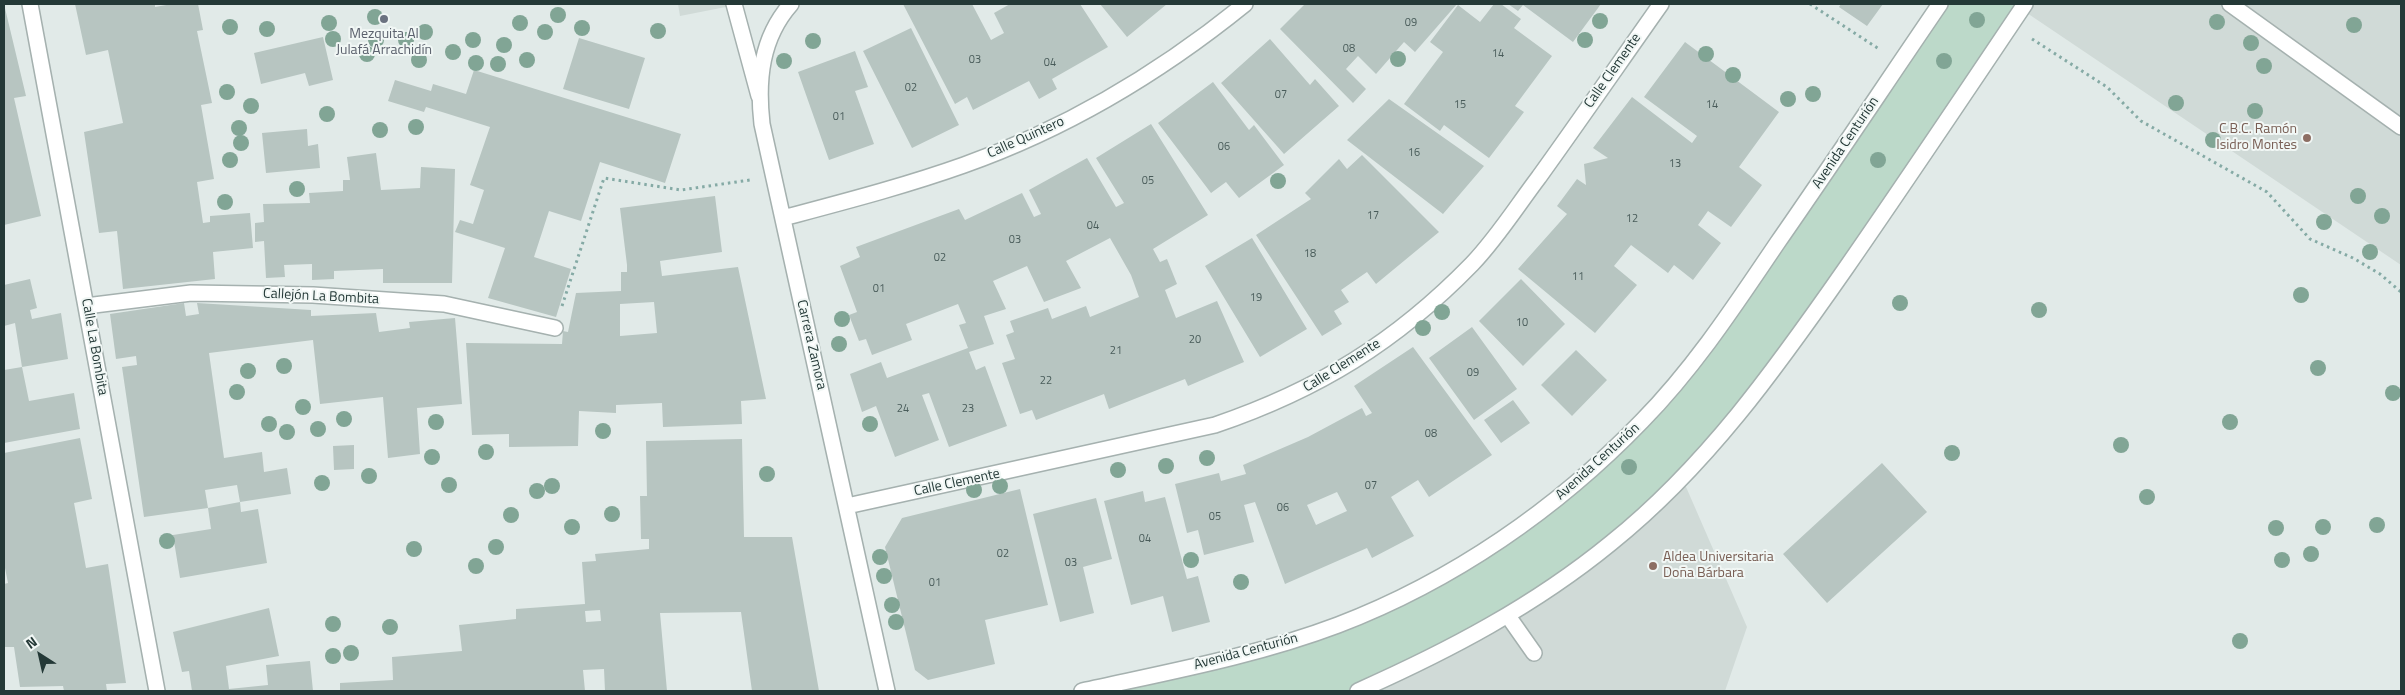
<!DOCTYPE html>
<html>
<head>
<meta charset="utf-8">
<style>
  body { margin:0 }
  #map { position:relative; width:2405px; height:695px; overflow:hidden; background:#e1eae8; font-family:"Titillium Web",sans-serif }
  canvas { display:block }
  .frame { position:absolute; inset:0; border:5px solid #243937; pointer-events:none }
  .north { position:absolute; left:15px; top:630px; width:50px; height:50px; -webkit-text-stroke:4px #f1f7f5; paint-order:stroke; rotate:325deg; font-size:14px; font-weight:700; line-height:20px; text-align:center; color:#243937 }
  .north::after { content:''; display:block; margin:auto; width:18px; height:22px; background:#243937; clip-path:polygon(50% 0,100% 100%,50% 72%,0 100%) }
</style>
</head>
<body>
<div id="map">
<canvas width="2405" height="695"></canvas>
<div class="frame"></div>
<div class="north">N</div>
</div>
<script>
const ctx = document.querySelector('canvas').getContext('2d');
ctx.lineJoin = 'round';
function paint(path, color) { ctx.fillStyle = color; ctx.fill(path, 'evenodd'); }
function trace(path, color, width, dash) { ctx.strokeStyle = color; ctx.lineWidth = width; ctx.lineCap = dash ? 'butt' : 'round'; ctx.setLineDash(dash || []); ctx.stroke(path); }
function drawText(font, color, halo, rows, align = 'center') {
  ctx.font = font + ' "Titillium Web",sans-serif'; ctx.lineWidth = 4; ctx.setLineDash([]); ctx.textBaseline = 'middle'; ctx.strokeStyle = halo; ctx.fillStyle = color; for (const [text, x, y, turn = 0] of rows) {
    ctx.save(); ctx.translate(x, y); ctx.rotate((+turn || 0) * Math.PI / 180); ctx.textAlign = isNaN(turn) ? turn : align; if (halo) ctx.strokeText(text, 0, 0); ctx.fillText(text, 0, 0); ctx.restore();
  }
}
const built = new Path2D(`
  M678,4H741L680,16Z
  M2029,4H2401V265L2024,11Z
  M1683,480L1747,627L1725,691H1365Z`);
const green = new Path2D(`
  M1940,4H2025L1718,440L1557,584L1358,691H1082L1339,624L1527,523L1692,364Z`);
const building = new Path2D(`
  M4,4L26,96L14,98L41,216L4,225Z
  M75,4H155V7L172,4H198L203,30L197,31L212,103L201,105L214,179L197,182L203,223L210,222V216L250,213L253,248L213,252L215,279L123,289L117,231L99,233L84,132L123,123L108,50L86,55Z
  M903,4H972L991,40L1004,33L994,13L1010,4H1080L1108,47L1052,79L1057,89L1039,99L1029,81L973,110L967,97L955,104Z
  M1100,4H1167L1127,37Z
  M1305,4H1457L1415,52L1404,42L1376,74L1358,56L1346,69L1366,89L1353,103L1280,29Z
  M1494,4H1501L1521,19L1514,28L1552,56L1515,106L1524,112L1489,158L1444,125L1440,131L1404,104L1443,52L1430,42L1458,5L1480,22Z
  M1508,4H1601L1573,42L1523,5L1518,11Z
  M1841,4H1883L1867,26L1839,7Z
  M911,28L959,125L912,148L863,51Z
  M323,37L333,80L309,86L305,73L261,84L254,53Z
  M579,38L645,58L629,109L563,89Z
  M1270,39L1310,85L1315,79L1339,106L1284,154L1221,83Z
  M1685,42L1779,112L1739,167L1762,185L1731,227L1708,211L1698,225L1721,243L1693,280L1674,265L1668,273L1631,245L1614,266L1637,285L1595,333L1518,269L1567,214L1557,206L1577,179L1586,185L1584,164L1608,158L1593,148L1632,97L1692,143L1697,136L1644,97Z
  M855,51L868,87L855,91L874,144L829,160L798,72Z
  M474,70L681,134L665,183L600,162L581,221L549,211L534,257L571,269L556,317L488,298L505,248L455,232L460,220L473,224L484,190L470,185L490,127L426,107L424,112L388,101L395,80L431,91L433,84L466,94Z
  M1213,82L1249,130L1254,125L1284,165L1239,198L1226,182L1211,193L1158,123Z
  M1389,99L1484,166L1443,214L1347,140Z
  M1151,124L1208,215L1153,249L1160,262L1167,259L1177,284L1165,290L1176,318L1217,301L1244,362L1188,386L1185,379L1109,409L1104,394L1036,420L1032,410L1020,414L1002,363L1015,359L1006,335L1014,332L1010,321L1048,308L1052,319L1086,306L1090,317L1139,297L1131,275L1110,238L1066,261L1081,288L1044,302L1027,266L993,281L1006,309L984,316L994,344L969,352L976,370L985,366L1007,426L949,447L929,393L922,395L939,440L895,457L876,406L862,412L850,374L881,362L887,378L968,348L959,325L966,323L958,304L906,324L912,340L872,355L866,339L859,341L849,315L857,312L840,266L860,257L856,247L959,209L965,220L1022,193L1034,217L1041,214L1029,190L1087,158L1116,207L1124,203L1096,158Z
  M307,129L308,146L318,144L320,168L266,173L262,133Z
  M376,153L381,190L420,188L421,167L455,169L452,283H383V269L334,271V279L312,280V264L284,265L285,277L266,278L264,241L255,242V223L264,222L263,204L310,203L309,193L343,191V180H350L347,157Z
  M1362,155L1439,232L1376,284L1367,272L1341,290L1349,302L1334,311L1342,324L1322,336L1256,235L1311,199L1305,193L1339,159L1347,169Z
  M715,196L722,252L660,261L662,276L738,267L766,399L741,401L742,424L663,427L662,403L616,405V413L579,411L578,446L509,447V434L472,435L466,343L562,344L563,331L568,332L576,293L621,291V272H627V265L620,208ZM654,302L657,333L620,336V304Z
  M1252,238L1307,329L1260,357L1205,266Z
  M30,279L37,308L30,310L32,319L61,313L68,359L22,367L15,323L4,326V285Z
  M1521,279L1565,324L1523,366L1479,321Z
  M184,303L186,316L199,314L197,303L311,310V316L376,313L379,332L410,328L409,322L455,318L462,404L417,408L420,454L388,458L383,397L320,404L313,340L209,353L224,458L262,452L264,472L287,468L291,494L240,502L237,485L205,490L208,508L144,517L122,367L137,365L136,356L116,359L110,314Z
  M1472,327L1517,389L1474,420L1429,358Z
  M1413,347L1492,455L1429,497L1418,480L1391,497L1414,536L1372,558L1367,548L1285,584L1255,502L1244,505L1254,542L1204,555L1198,530L1187,533L1175,484L1219,473L1221,481L1246,474L1243,465L1308,437L1362,408L1366,416L1372,413L1354,386ZM1337,492L1347,511L1316,525L1307,505Z
  M1576,350L1607,380L1572,416L1541,385Z
  M22,367L29,401L74,393L80,429L4,443V370Z
  M1513,400L1530,423L1501,443L1484,420Z
  M80,438L92,499L74,503L86,568L108,564L126,683L106,684L107,691H64L63,686L20,687L14,647H4V584L8,583L4,563V453Z
  M742,439L744,537H792L819,691H752L741,612L660,613L667,691H605L604,669L583,670L585,691H340V683L393,680L392,657L462,651L459,625L516,619V609L585,604L582,562L596,561L595,554L649,549V539H641L640,496H647L646,441ZM600,610L601,621L586,622L585,611Z
  M354,445V469L334,470L333,446Z
  M1882,463L1927,512L1827,603L1783,554Z
  M1020,489L1048,605L985,620L995,664L928,680L915,670L885,547L902,518Z
  M1143,491L1145,502L1165,497L1187,579L1198,576L1210,622L1172,632L1163,596L1131,605L1104,501Z
  M1096,498L1112,559L1083,567L1094,613L1060,622L1033,514Z
  M240,502L241,512L258,509L267,563L180,578L173,535L211,529L208,508Z
  M269,608L279,656L226,666L229,689L268,685L266,665L310,661L313,691H192L189,671L182,672L173,632Z`);
const path = new Path2D(`
  M1810,4L1879,49
  M2032,39L2107,87L2141,121L2267,192L2310,239L2353,258L2380,274L2401,292
  M562,306L604,178L681,190L750,180`);
const lane = new Path2D(`
  M734,4L759,96
  M2230,4L2401,127
  M1508,616L1534,653`);
const street = new Path2D(`
  M30,4L157,691
  M791,4C761,38 757,80 762,124L887,691
  M783,218C843,202 905,186 964,165C1066,129 1161,72 1245,4
  M86,306L191,293L313,295L444,304L555,328
  M847,506L1215,425C1318,390 1396,342 1472,264C1497,238 1517,206 1539,177C1580,120 1620,62 1661,4
  M1082,691C1168,672 1256,656 1338,625C1453,581 1557,509 1642,421C1695,367 1736,304 1778,242C1833,163 1886,83 1940,4
  M1358,691C1448,651 1534,606 1611,543C1706,467 1777,367 1846,268C1907,180 1966,92 2025,4`);
const trees = [
  [558,15],
  [375,17],
  [1977,20],
  [1600,21],
  [2217,22],
  [329,23],
  [520,23],
  [2354,25],
  [230,27],
  [582,28],
  [267,29],
  [658,31],
  [425,32],
  [545,32],
  [333,39],
  [376,40],
  [406,40],
  [473,40],
  [1585,40],
  [813,41],
  [2251,43],
  [504,45],
  [453,52],
  [367,54],
  [1706,54],
  [1398,59],
  [419,60],
  [527,60],
  [784,61],
  [1944,61],
  [476,63],
  [498,64],
  [2264,66],
  [1733,75],
  [227,92],
  [1813,94],
  [1788,99],
  [2176,103],
  [251,106],
  [2255,111],
  [327,114],
  [416,127],
  [239,128],
  [380,130],
  [2213,140],
  [241,143],
  [230,160],
  [1878,160],
  [1278,181],
  [297,189],
  [2358,196],
  [225,202],
  [2382,216],
  [2324,222],
  [2370,252],
  [2301,295],
  [1900,303],
  [2039,310],
  [1442,312],
  [842,319],
  [1423,328],
  [839,344],
  [284,366],
  [2318,368],
  [248,371],
  [237,392],
  [2393,393],
  [303,407],
  [344,419],
  [436,422],
  [2230,422],
  [269,424],
  [870,424],
  [318,429],
  [603,431],
  [287,432],
  [2121,445],
  [486,452],
  [1952,453],
  [432,457],
  [1207,458],
  [1166,466],
  [1629,467],
  [1118,470],
  [767,474],
  [369,476],
  [322,483],
  [449,485],
  [552,486],
  [1000,486],
  [974,490],
  [537,491],
  [2147,497],
  [612,514],
  [511,515],
  [2377,525],
  [572,527],
  [2323,527],
  [2276,528],
  [167,541],
  [496,547],
  [414,549],
  [2311,554],
  [880,557],
  [1191,560],
  [2282,560],
  [476,566],
  [884,576],
  [1241,582],
  [892,605],
  [896,622],
  [333,624],
  [390,627],
  [2240,641],
  [351,653],
  [333,656]
];
const markers = [
  [384,19,5,"#6b7280"],
  [2307,138,5,"#8d6e63"],
  [1653,566,5,"#8d6e63"]
];
const numberNames = [
  ["09",1411,23],
  ["08",1349,49],
  ["14",1498,54],
  ["03",975,60],
  ["04",1050,63],
  ["02",911,88],
  ["07",1281,95],
  ["15",1460,105],
  ["14",1712,105],
  ["01",839,117],
  ["06",1224,147],
  ["16",1414,153],
  ["13",1675,164],
  ["05",1148,181],
  ["17",1373,216],
  ["12",1632,219],
  ["04",1093,226],
  ["03",1015,240],
  ["18",1310,254],
  ["02",940,258],
  ["11",1578,277],
  ["01",879,289],
  ["19",1256,298],
  ["10",1522,323],
  ["20",1195,340],
  ["21",1116,351],
  ["09",1473,373],
  ["22",1046,381],
  ["24",903,409],
  ["23",968,409],
  ["08",1431,434],
  ["07",1371,486],
  ["06",1283,508],
  ["05",1215,517],
  ["04",1145,539],
  ["02",1003,554],
  ["03",1071,563],
  ["01",935,583]
];
const worshipNames = [
  ["Mezquita Al",384,35],
  ["Julafá Arrachidín",384,51]
];
const streetNames = [
  ["Calle Clemente",1613,71,-55],
  ["Calle Quintero",1026,138,-24],
  ["Avenida Centurión",1846,143,-56],
  ["Callejón La Bombita",321,297,3],
  ["Carrera Zamora",811,345,77],
  ["Calle La Bombita",94,347,80],
  ["Calle Clemente",1342,366,-32],
  ["Avenida Centurión",1598,462,-42],
  ["Calle Clemente",957,483,-12],
  ["Avenida Centurión",1246,652,-15]
];
const educationNames = [
  ["C.B.C. Ramón",2297,130],
  ["Isidro Montes",2297,146],
  ["Aldea Universitaria",1663,558,"left"],
  ["Doña Bárbara",1663,574,"left"]
];
paint(built, '#d0dad7');
paint(green, '#bcd9c9');
paint(building, '#b7c5c1');
trace(lane, '#a5b1af', 18);
trace(street, '#a5b1af', 18);
trace(path, '#85aaa5', 3, [2.5, 4]);
trace(lane, '#fff', 15);
trace(street, '#fff', 15);
ctx.fillStyle = '#81a595';
for (const [x, y] of trees) { ctx.beginPath(); ctx.arc(x, y, 8, 0, 2 * Math.PI); ctx.fill(); }
for (const [x, y, r, color] of markers) { const dot = new Path2D(); dot.arc(x, y, r, 0, 2 * Math.PI); ctx.fillStyle = color; ctx.fill(dot); trace(dot, '#f1f7f5', 2); }
drawText('11px', '#495c5a', null, numberNames);
drawText('14px', '#5b616d', '#f1f7f5', worshipNames);
drawText('14px', '#243937', '#f1f7f5', streetNames);
drawText('14px', '#785e54', '#f1f7f5', educationNames, 'right');
</script>
</body>
</html>
